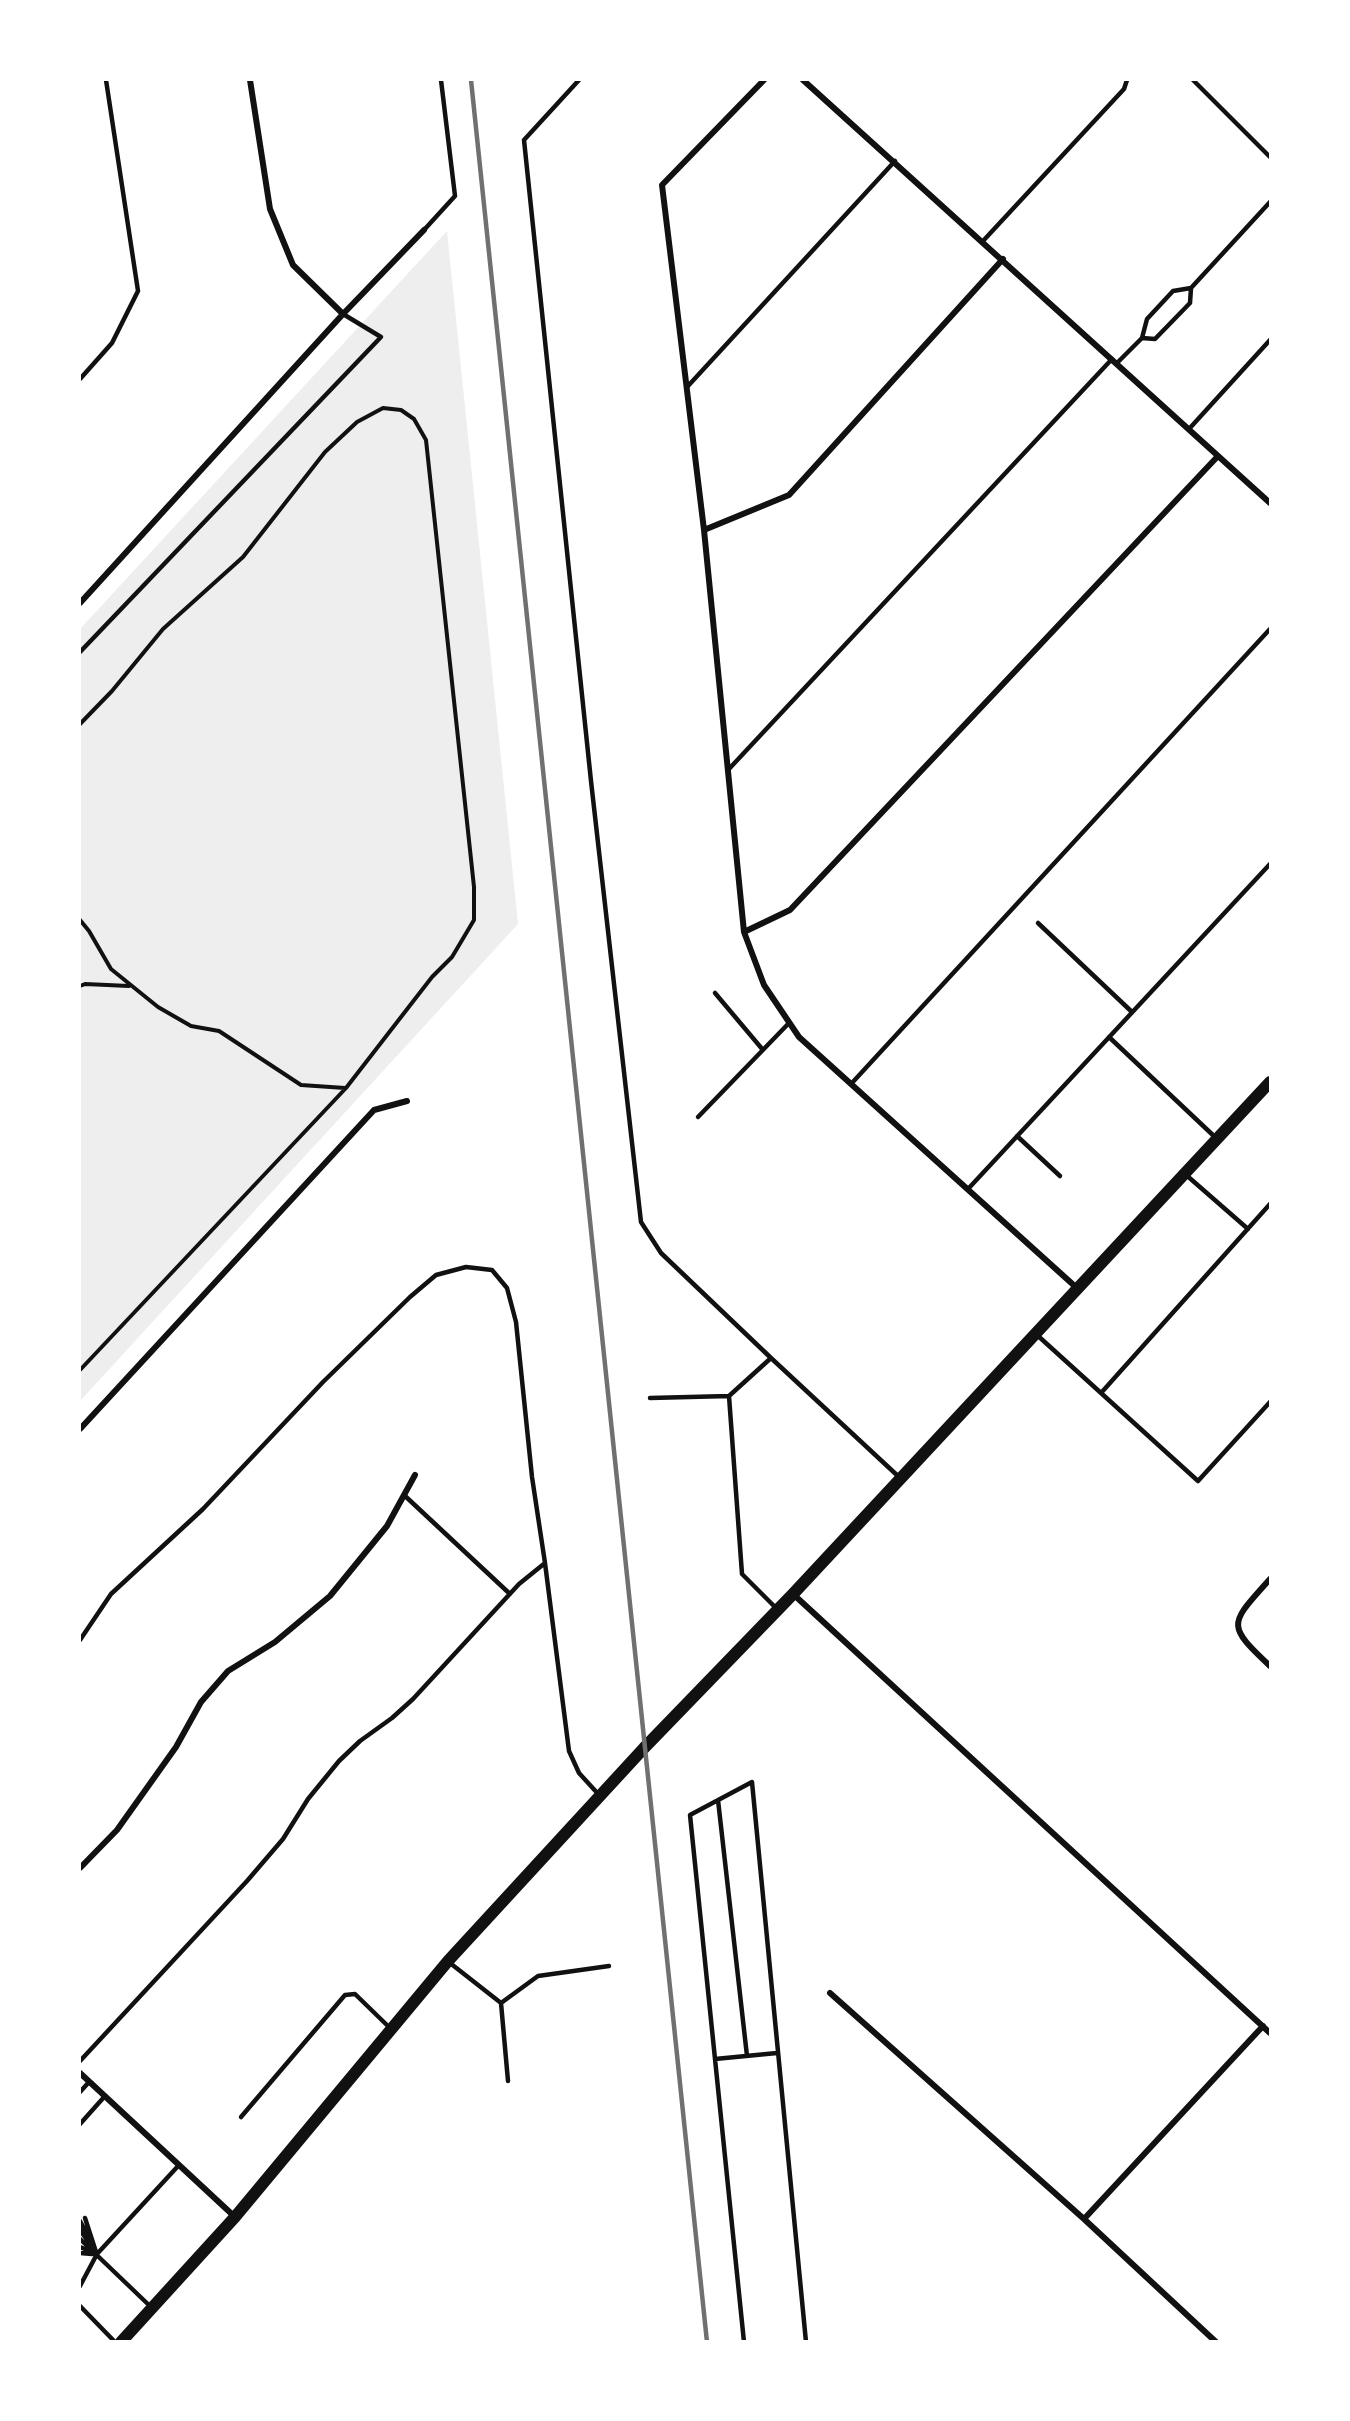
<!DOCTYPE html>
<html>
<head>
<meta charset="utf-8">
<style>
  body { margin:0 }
  #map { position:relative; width:1350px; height:2421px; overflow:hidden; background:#fff; font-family:"Titillium Web",sans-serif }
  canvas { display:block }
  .frame { position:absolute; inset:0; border:81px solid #fff; pointer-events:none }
</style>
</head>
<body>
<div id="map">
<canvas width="1350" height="2421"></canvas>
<div class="frame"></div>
</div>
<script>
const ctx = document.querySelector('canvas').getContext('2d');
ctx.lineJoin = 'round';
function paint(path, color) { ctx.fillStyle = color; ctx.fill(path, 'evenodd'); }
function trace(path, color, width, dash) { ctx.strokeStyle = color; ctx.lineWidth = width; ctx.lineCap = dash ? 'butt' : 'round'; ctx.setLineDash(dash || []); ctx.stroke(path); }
const green = new Path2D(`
  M447,231L518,924L80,1401V629Z`);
const path = new Path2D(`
  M80,724L112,691L163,629L243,557L325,452L357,422L383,408L401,410L414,419L426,440L474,887V920L452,957L432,977L346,1088L80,1370
  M80,920L89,931L111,969L158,1007L191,1026L219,1031L301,1085L345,1088
  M80,986L85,984L129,986`);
const service = new Path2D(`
  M579,80L524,140L591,781L641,1222L661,1253L771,1358
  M1193,80L1270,157
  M424,230L455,196L441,80
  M983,241L1124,89L1127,80
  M1142,338L1155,339L1190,303L1191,288L1270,202
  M1117,363L1142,338L1147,319L1173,291L1191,288
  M80,379L112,343L138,291L106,80
  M688,386L895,161
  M1189,429L1270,340
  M80,652L381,337L343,314
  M728,770L1112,359
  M1038,923L1132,1012
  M715,993L763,1050
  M1109,1037L1216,1138
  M851,1084L1270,629
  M698,1117L789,1023
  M1017,1136L1060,1176
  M1185,1174L1248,1229
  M968,1189L1270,864
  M1037,1335L1101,1393L1270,1204
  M1101,1393L1198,1481L1270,1402
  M650,1398L729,1396
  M404,1495L510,1594
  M777,1609L742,1574L729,1396L771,1358L899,1477
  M80,1640L111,1594L203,1509L323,1382L410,1297L436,1275L466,1267L492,1270L507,1288L516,1322L532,1477L545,1563
  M718,1800L747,2056
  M450,1963L501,2003
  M715,2059L777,2053
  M80,2061L247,1881L283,1839L308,1799L339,1761L360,1741L392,1718L413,1699L519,1584L545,1563L569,1751L579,1773L600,1796
  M508,2081L501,2003L538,1976L609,1966
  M80,2092L89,2082
  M241,2117L345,1995L355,1994L391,2029
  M80,2124L105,2096
  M85,2218L96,2252
  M80,2221L89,2238
  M80,2230L92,2247
  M80,2239L152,2308
  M80,2247L92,2252
  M80,2253L92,2254
  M80,2286L97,2254L179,2165
  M80,2306L115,2342
  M744,2342L690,1815L752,1782L806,2342`);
const minor = new Path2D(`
  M250,80L270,209L293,265L343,314
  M764,80L662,185L704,530L744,932L764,985L799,1037L1078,1289
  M803,80L1270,503
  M704,530L789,495L1003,259
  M80,603L343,314L424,230
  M744,932L790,910L1218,456
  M80,1429L374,1110L407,1101
  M1270,1579C1230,1624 1225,1624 1270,1666
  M793,1594L1270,2033
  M80,1868L117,1830L176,1747L201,1702L228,1671L275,1642L330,1596L387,1526L415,1475
  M830,1993L1084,2219L1216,2342
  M80,2073L235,2217
  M1084,2219L1263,2026`);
const secondary = new Path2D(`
  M121,2342L235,2217L448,1961L644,1748L793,1594L1270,1082`);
const rail = new Path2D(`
  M471,80L707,2342`);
paint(green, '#eee');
trace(path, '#111', 4);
trace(service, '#111', 4.5);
trace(minor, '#111', 6);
trace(secondary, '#111', 12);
trace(rail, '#707070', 4.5);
</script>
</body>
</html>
